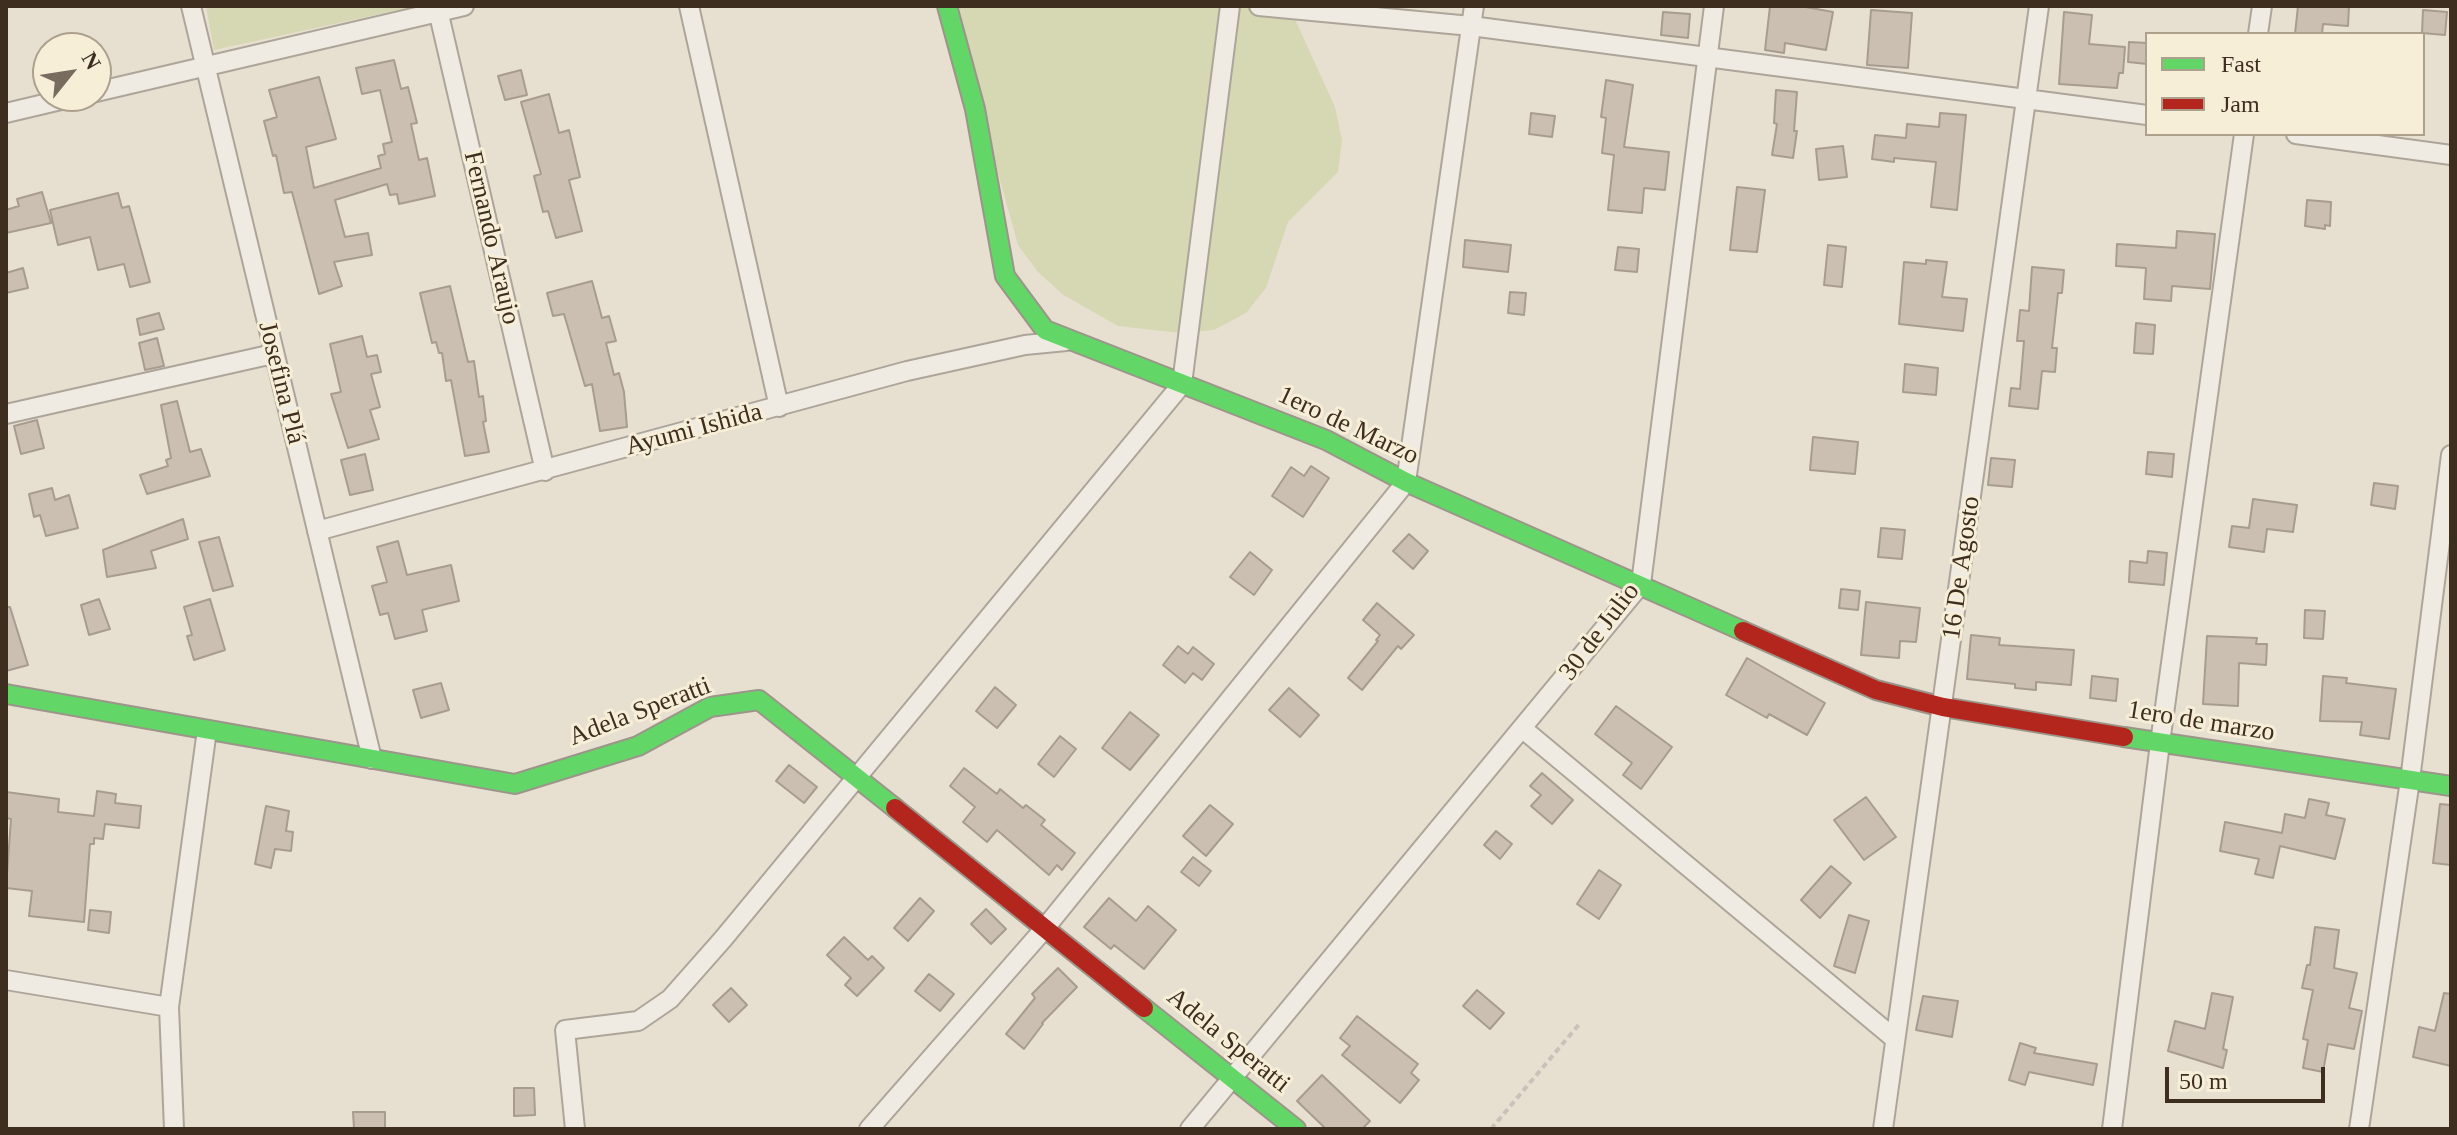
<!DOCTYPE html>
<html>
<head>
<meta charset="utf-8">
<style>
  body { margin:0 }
  #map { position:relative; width:2457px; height:1135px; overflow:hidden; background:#e7e0d1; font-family:"Times New Roman",serif }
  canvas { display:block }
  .frame { position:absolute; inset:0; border:8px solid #3d2e20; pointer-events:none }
  .legend { position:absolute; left:2145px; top:32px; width:280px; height:104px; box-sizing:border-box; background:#f7eed8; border:2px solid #ada18e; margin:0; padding:10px 14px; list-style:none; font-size:24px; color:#3d2e20 }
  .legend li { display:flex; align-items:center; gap:16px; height:40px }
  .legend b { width:40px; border:2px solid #ada18e }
  .north { position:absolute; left:32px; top:32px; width:80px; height:80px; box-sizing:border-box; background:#f7eed8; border:2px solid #ada18e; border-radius:50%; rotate:60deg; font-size:22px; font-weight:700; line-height:32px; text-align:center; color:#3d2e20 }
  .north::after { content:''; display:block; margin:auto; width:28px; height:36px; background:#786c5e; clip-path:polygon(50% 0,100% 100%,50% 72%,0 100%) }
  .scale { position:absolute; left:2165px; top:1067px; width:160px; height:36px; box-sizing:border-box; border:4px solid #3d2e20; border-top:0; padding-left:10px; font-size:24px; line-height:28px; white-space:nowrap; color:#3d2e20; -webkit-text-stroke:6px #f7eed8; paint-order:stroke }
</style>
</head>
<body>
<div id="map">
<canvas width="2457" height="1135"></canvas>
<div class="frame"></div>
<ul class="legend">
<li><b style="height:10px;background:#63d668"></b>Fast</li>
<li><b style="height:10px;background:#b3261e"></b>Jam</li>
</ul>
<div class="north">N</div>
<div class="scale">50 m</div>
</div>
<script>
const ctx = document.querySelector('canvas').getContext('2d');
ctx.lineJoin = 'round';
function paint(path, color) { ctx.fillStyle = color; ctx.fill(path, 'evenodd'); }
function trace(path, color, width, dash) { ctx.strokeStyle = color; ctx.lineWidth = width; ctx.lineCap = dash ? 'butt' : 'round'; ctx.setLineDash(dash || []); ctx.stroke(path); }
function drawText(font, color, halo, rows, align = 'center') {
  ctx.font = font + ' "Times New Roman",serif'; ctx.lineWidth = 6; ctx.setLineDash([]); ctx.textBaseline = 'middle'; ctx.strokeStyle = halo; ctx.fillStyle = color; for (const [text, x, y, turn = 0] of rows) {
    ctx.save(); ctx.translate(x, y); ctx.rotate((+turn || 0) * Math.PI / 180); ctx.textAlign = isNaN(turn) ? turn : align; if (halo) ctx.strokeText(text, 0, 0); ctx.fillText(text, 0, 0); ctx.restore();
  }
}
const green = new Path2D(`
  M206,6H417L214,50Z
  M956,6H1289L1335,107L1342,140L1338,172L1288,222L1266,288L1246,313L1214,330L1181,333L1118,326L1062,294L1038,272L1018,245L980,108Z`);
const building = new Path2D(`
  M1770,6H1800L1833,12L1826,50L1785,43L1784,53L1765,50Z
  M2298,6H2349L2348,26L2323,24L2322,34H2295Z
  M1871,10L1912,13L1908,68L1867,65Z
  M2423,10L2447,12L2445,35L2422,33Z
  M1663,12L1690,14L1688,38L1661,35Z
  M2064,12L2092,15L2089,44L2125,47L2123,73H2119L2117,88L2059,84Z
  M2129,42L2147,43V64L2128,62Z
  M394,60L401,89L408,87L417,123L411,124L419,160L427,158L435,196L399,204L397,194L390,195L387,184L335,200L345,237L368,233L372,255L334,262L342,286L319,294L292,192L284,193L276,155L273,156L264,121L277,117L269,90L319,77L336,139L306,147L314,188L381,168L378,156L385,154L383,144L392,142L380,90L362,94L356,68Z
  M521,70L527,95L505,100L498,76Z
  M1606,80L1633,85L1624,147L1669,152L1665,190L1644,188L1642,213L1608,210L1614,155L1602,153L1606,118L1601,117Z
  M1776,90L1797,92L1794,131H1797L1793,158L1772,155L1777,124L1774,123Z
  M549,94L559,133L569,130L580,177L569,180L582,231L556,238L548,211L543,212L534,176L541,174L521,102Z
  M1531,113L1555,116L1552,137L1529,134Z
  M1940,113L1966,115L1957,210L1931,207L1936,162L1894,158V162L1872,159L1875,135L1906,138L1907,124L1939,127Z
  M1843,146L1847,177L1819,180L1816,149Z
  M1737,187L1765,190L1757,252L1730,250Z
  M42,192L51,223L6,233V210L19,206L17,199Z
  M118,193L122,208L129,206L150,282L130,287L124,264L98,270L90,237L58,245L50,210Z
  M2307,200L2331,202L2330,226L2325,225V229L2305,226Z
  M2177,231L2215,234L2210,289L2172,286L2171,301L2144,299L2146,268L2116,266L2117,244L2176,248Z
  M1465,240L1511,245L1508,272L1463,267Z
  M1828,245L1846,247L1842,287L1824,285Z
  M1618,247L1639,249L1637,272L1615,270Z
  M1926,260L1947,262L1942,297L1967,299L1963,331L1899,324L1904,262L1926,264Z
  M2032,267L2064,270L2062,293H2058L2052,348H2057L2055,372L2042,371L2038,409L2009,406L2011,388L2020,389L2024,341H2017L2020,310L2029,311Z
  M23,268L28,288L6,293V273Z
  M592,281L602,318L609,316L616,341L606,343L614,375L619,373L624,392L627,427L600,431L592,384L585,386L564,314L553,316L547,293Z
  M450,286L468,362L474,361L479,397L483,396L486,421L483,422L489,452L465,456L451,380L446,381L442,353H439L436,342L432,343L420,293Z
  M1510,292L1526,293L1524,315L1508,313Z
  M159,313L164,329L140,335L137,319Z
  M2136,323L2155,325L2153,354L2134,353Z
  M362,336L367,357L377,355L381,372L371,374L380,407L370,410L379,439L348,448L331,394L341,392L330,344Z
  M157,338L164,366L145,370L139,343Z
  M1905,364L1938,368L1936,395L1903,392Z
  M177,401L190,452L201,449L210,476L147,494L140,475L168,466L166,460L171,458L161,405Z
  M37,420L44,448L21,454L14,426Z
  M1813,437L1858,442L1855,474L1810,470Z
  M2148,452L2174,454L2172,477L2146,474Z
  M365,454L373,490L350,495L341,460Z
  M1991,458L2015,460L2012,487L1988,485Z
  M1311,466L1329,478L1303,517L1272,496L1291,467L1304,476Z
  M2374,483L2398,486L2395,509L2371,505Z
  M52,488L55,500L69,495L78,528L46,536L40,515L34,517L29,494Z
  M2253,499L2297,505L2293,532L2267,529L2264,552L2229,547L2232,526L2249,528Z
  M183,519L188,539L151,551L156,568L107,577L103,550Z
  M1881,528L1905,530L1902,559L1878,557Z
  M1409,534L1428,551L1413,569L1393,551Z
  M219,537L233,586L213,591L199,542Z
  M398,541L407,575L451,565L459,601L422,610L427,631L395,639L388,613L380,615L372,586L387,582L377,547Z
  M2148,551L2167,553L2164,585L2129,582L2130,561L2147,563Z
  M1250,552L1272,570L1254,595L1230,577Z
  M1841,589L1860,591L1858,610L1839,608Z
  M99,599L110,629L89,635L81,605Z
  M210,599L225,650L194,660L187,636L192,635L184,607Z
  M1866,602L1920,608L1916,642L1900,641L1899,658L1861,655Z
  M1377,603L1414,635L1401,649L1398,646L1362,690L1348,678L1378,641L1376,640L1380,635L1363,620Z
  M6,607H10L28,665L6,671Z
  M2305,610L2325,611L2323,639L2304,638Z
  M1971,635L2000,638L1999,645L2074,650L2071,685L2036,682V690L2015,688V684L1967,679Z
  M2207,636L2257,638L2256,644H2267L2266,665L2239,663L2238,706L2203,704Z
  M1178,646L1188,654L1193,647L1214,664L1202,680L1193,673L1185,683L1163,665Z
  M1747,658L1825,703L1807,735L1769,714L1767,718L1726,695Z
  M2092,676L2118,679L2116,701L2090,698Z
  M2323,676L2347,678L2346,683L2396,689L2389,739L2360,735L2362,722L2320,721Z
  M441,683L449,710L421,718L413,690Z
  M995,687L1016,705L997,728L976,711Z
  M1289,688L1319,715L1300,737L1269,710Z
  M1616,706L1672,747L1641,789L1623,775L1632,763L1595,734Z
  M1130,712L1159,735L1130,770L1102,748Z
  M1060,736L1076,749L1054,777L1038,764Z
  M789,765L817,787L804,803L776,781Z
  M964,768L997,794L1000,789L1023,808L1026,805L1045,820L1041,825L1075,853L1062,870L1057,865L1049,875L997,830L987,842L963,822L975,807L950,786Z
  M1542,773L1573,800L1552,824L1531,806L1541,795L1530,786Z
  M97,791L116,794L115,803L141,806L139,828L105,824L103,839L94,838V844H90L84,922L29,916L32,891L6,888L11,819L6,818V792L59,799L58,812L94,816Z
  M1866,797L1896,837L1864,860L1834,820Z
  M2309,799L2329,803L2326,815L2345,819L2335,859L2280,846L2273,878L2255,874L2259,859L2220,851L2225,822L2282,833L2285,814L2305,818Z
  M2440,804L2451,805V865L2433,863Z
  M1210,805L1233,824L1206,856L1183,836Z
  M266,806L289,811L286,831L293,832L291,851L275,849L271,868L255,864Z
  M1496,831L1512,844L1500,859L1484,845Z
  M1193,857L1211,871L1199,886L1181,872Z
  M1831,866L1851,883L1820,918L1801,900Z
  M1599,870L1621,885L1599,919L1577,904Z
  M920,898L934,911L908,941L894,928Z
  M1109,898L1136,921L1148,906L1176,930L1144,969L1114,945L1111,949L1084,927Z
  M986,909L1006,929L991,944L971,924Z
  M90,910L111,912L109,933L88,930Z
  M1849,915L1869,921L1855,973L1834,966Z
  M2315,927L2339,930L2334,968L2357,973L2349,1008L2362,1011L2354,1049L2328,1044L2323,1072L2303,1068L2308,1040L2303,1039L2313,990L2302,988L2307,965H2310Z
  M844,937L868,960L872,956L884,968L857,996L845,985L851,978L827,955Z
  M1058,968L1077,987L1042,1023L1043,1024L1024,1049L1006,1034L1035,998L1032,994Z
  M929,974L954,994L940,1011L915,991Z
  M731,988L747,1005L729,1022L713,1005Z
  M1477,990L1504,1013L1490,1029L1463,1006Z
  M2212,993L2233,997L2223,1049L2227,1050L2223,1068L2168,1051L2175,1021L2205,1029Z
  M2444,993L2451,994V1066L2413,1057L2419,1027L2435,1031Z
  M1923,996L1958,1001L1952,1037L1916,1030Z
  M1357,1016L1418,1064L1411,1073L1419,1080L1400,1103L1342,1055L1350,1046L1340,1038Z
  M2020,1043L2036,1048L2034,1053L2097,1064L2093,1085L2029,1072L2025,1085L2009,1080Z
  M1322,1075L1370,1121L1362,1129H1326L1297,1101Z
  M514,1088H534L535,1115L514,1116Z
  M353,1112H385V1129H354Z`);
const path = new Path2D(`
  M1491,1129L1581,1022`);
const street = new Path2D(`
  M191,6L372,759
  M437,6L545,471
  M689,6L779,407
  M1259,6L1471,26L2147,115
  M2258,34L2262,6
  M96,92L464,6
  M6,113L78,96
  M2296,134L2451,155
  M6,414L273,354
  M317,531L907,371L1025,345L1066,341
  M1523,729L1895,1039
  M6,980L169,1007
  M174,1129L169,1007L207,730
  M575,1129L565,1030L638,1021L670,999L723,939L1182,384L1230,6
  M869,1129L1045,928L1406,482L1474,6
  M1190,1129L1641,584L1714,6
  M1883,1129L2039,6
  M2112,1129L2160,743L2244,134
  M2359,1129L2410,780L2451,455`);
const fast = new Path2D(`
  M947,6L975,109L1005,276L1045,330L1326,440L1406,482L1743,631
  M6,694L515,784L638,746L710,707L759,700L895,808
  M2124,737L2451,786
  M1144,1008L1296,1129`);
const jam = new Path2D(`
  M1743,631L1876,690L1943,707L2124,737
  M895,808L1144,1008`);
const streetNames = [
  ["Fernando Araujo",491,238,77],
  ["Josefina Plá",281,383,76],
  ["1ero de Marzo",1348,426,25],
  ["Ayumi Ishida",694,430,-15],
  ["16 De Agosto",1962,568,-82],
  ["30 de Julio",1600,632,-53],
  ["Adela Speratti",640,712,-21],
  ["1ero de marzo",2201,722,9],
  ["Adela Speratti",1228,1041,39]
];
paint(green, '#d6d7b3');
paint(building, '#cbbfb2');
trace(building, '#a89c90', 2);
trace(street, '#ada599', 22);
trace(fast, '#9c958a', 22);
trace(jam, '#9c958a', 22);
trace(path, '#c8c2b9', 4, [6, 4]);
trace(street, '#efebe3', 18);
trace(fast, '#63d668', 18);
trace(jam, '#b3261e', 18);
drawText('26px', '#3d2e20', '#f7eed8', streetNames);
</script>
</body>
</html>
